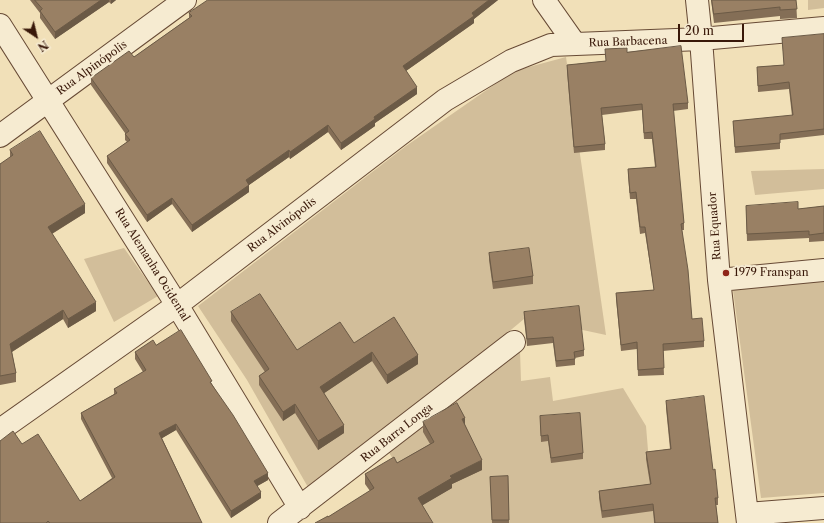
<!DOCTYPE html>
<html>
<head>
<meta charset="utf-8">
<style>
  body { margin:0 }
  #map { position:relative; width:824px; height:523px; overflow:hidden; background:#f1e0b8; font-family:"Libre Caslon Text",serif }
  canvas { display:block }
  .north { position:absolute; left:16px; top:16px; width:40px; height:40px; -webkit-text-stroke:3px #f6ebd1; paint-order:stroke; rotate:145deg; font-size:11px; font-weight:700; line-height:16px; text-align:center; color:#391809 }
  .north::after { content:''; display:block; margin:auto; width:14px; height:18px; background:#391809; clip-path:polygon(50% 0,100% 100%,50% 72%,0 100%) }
  .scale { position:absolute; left:678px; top:24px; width:66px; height:18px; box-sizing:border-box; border:2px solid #391809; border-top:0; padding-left:5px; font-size:12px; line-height:14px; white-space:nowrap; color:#391809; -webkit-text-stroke:3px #f6ebd1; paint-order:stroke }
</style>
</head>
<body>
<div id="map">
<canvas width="824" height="523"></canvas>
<div class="north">N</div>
<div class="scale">20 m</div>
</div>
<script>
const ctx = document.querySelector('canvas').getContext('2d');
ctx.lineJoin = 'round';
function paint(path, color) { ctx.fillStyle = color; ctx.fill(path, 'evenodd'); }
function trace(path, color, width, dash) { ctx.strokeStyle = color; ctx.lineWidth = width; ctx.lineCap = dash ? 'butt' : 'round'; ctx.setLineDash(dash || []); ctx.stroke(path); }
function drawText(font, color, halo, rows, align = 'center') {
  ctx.font = font + ' "Libre Caslon Text",serif'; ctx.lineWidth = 4; ctx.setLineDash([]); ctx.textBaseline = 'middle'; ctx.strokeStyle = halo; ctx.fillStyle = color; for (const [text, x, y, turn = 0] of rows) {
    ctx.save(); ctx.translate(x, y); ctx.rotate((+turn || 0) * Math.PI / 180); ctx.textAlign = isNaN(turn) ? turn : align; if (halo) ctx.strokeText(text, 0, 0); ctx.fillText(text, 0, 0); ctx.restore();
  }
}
const green = new Path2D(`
  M808,0H824V8L808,10Z
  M566,57L606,335L578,329L549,314L524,319L482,354L309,489L247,380L198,306L406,146L514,71Z
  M824,169V189L755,195L751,171Z
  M124,248L158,296L114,322L84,259Z
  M824,280V493L761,498L732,283Z
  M520,351L521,381L550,377L553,401L623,388L646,426L654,523H432L388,451Z`);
const minor = new Path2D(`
  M544,0L575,44
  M697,0L701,39L719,280L748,523
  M0,25L177,305L300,508
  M0,136L185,0
  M719,280L824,270
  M0,430L177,305L445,100L511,61L551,45L701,39L824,28
  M747,514L824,508
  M279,523L514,342`);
const wall = new Path2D(`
  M30,0H116L111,4L109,2L55,39L40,18V13Z
  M208,0H498L474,19V23L406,71L417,94L375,123V126L341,150L328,132L290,159L289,157L249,185V192L192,232L172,204L147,222L107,163V156L127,142L125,140V133L91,85V78L134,57L189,18V13Z
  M711,0H796L797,18L780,19V16L714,23Z
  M824,34V135L780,140V149L735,153L733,121L792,116L789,89L758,92L757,67L784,65L782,38Z
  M627,52L688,103V109L673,111L684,223V230H682L692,319L704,341V347L663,351L664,375L638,376L637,349L621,351L616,299V293L654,290L645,233L640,234L636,199H630L628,175V169L655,167L652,139H644L642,110L602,115L605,144V150L574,153L567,72V65L605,61Z
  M10,150L85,213L52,234L96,311L68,328L63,319L12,352L16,373V382L0,385V164L10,158Z
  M746,206L798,209L824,206V241L809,242V238L747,241Z
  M489,253L533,276V284L493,289L489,260Z
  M231,312L297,350L354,343L418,364L387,384L372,361L324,393L344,433L318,450L295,413L283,421L259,385V376L265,372L231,321Z
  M524,312L584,350V356L575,358V365L556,367L553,343L527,346L524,319Z
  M156,345L212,385L268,480L257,486L261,498L231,518L176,430L162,438L202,523H0L22,444L80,501L112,478L81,419V413L114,394V389L143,372L135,359V352Z
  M666,401L713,470L718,498V505H716L718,523H654L653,511L602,518L599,498V491L650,484L646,459V452L670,449L666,408Z
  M540,416L583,453V459L551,463L548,441L541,442Z
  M423,422L465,425L482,470L452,484V488L422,505L328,517L370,491L365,484V474L397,463L430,444L423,432Z
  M508,476L509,523H492L490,477Z`);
const shadedWall = new Path2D(`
  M101,0H109V2L55,39V32Z
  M111,0H116L111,4Z
  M489,0H498L474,19V23L403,73V66Z
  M417,87V94L375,123V126L341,150V143L374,117Z
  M328,125V132L290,159V152Z
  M289,150V157L249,185V192L192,232V225L246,180Z
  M172,198V204L147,222V215Z
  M85,204V213L48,236V227Z
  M96,302V311L68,328V319Z
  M63,310V319L10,353V344Z
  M372,352V361L320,396V387Z
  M418,355V364L387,384V375Z
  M295,404V413L283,421V412Z
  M465,418V427L462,419Z
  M176,424V430L159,440V433Z
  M344,425V433L318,450V441Z
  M482,460V470L452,484V488L418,508V498L450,476Z
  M268,473V480L254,488V481Z
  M261,492V498L231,518V511Z`);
const building = new Path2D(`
  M35,0H101L55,32L40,11L42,9Z
  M208,0H489L472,13L474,16L403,66L417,87L374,117L375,119L341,143L328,125L290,152L289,150L246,180L249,185L192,225L172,198L147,215L107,156L130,140L125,134L129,131L91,78L129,51L134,57L192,16L189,13Z
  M712,0H796L797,9L780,10V7L714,14Z
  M824,34V129L780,134V143L735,147L733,121L793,115L789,82L758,86L757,67L784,65L782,38Z
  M681,46L688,103L673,104L684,223L681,224L688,270L692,319L702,318L704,341L663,344L664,368L638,370L637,342L621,345L616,293L654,290L645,227H640L636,192L630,193L628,169L656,167L652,132L644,133L642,104L601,108L605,144L574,147L567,65L606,61L605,49L627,48V52Z
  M40,131L85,204L48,227L96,302L68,319L63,310L10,344L16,373L0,376V164L13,155L10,150Z
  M798,202V209L824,206V233L809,235V231L747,234L746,206Z
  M529,248L533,276L493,282L489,253Z
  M260,294L297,350L340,322L354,343L394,317L418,355L387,375L372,352L320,387L344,425L318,441L295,404L283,412L259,376L269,369L231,312Z
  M579,306L584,350L574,352L575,359L556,361L553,337L527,339L524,312Z
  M181,330L212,381L210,382L233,415L268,473L254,481L261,492L231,511L176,424L159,433L202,523H50L48,521L46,523H0V441L13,431L22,444L38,434L80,501L115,477L81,413L117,393L114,389L146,370L135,352L153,340L156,345Z
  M704,396L713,470L715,469L718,498H715L718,523H655L653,504L602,511L599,491L651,484L646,452L671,449L666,401Z
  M457,403L465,418L462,419L482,460L450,476L452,478L418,498L433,523H315L328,516V517L374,488L365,474L394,457L397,463L434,442L423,422Z
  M580,413L583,453L551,458L548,435L541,436L540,416Z
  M508,476L509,520H492L490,477Z`);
const markers = [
  [726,273,4,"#8f2418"]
];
const streetNames = [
  ["Rua Barbacena",628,42,-2],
  ["Rua Alpinópolis",92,68,-36],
  ["Rua Alvinópolis",282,225,-37],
  ["Rua Equador",715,226,-94],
  ["Rua Alemanha Ocidental",152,265,58],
  ["Rua Barra Longa",397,433,-38]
];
const poiNames = [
  ["1979 Franspan",734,273]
];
paint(green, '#d2be9a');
trace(minor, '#674a35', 24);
trace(minor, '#f6ebd1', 22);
paint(wall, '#846e56');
paint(shadedWall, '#6b5a46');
paint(building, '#998064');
trace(building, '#6b5a46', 1);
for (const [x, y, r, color] of markers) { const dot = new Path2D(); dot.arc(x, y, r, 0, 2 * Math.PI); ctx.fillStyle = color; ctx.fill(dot); trace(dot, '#f6ebd1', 1.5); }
drawText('11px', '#391809', '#f6ebd1', streetNames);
drawText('11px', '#391809', '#f6ebd1', poiNames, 'left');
</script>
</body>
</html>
